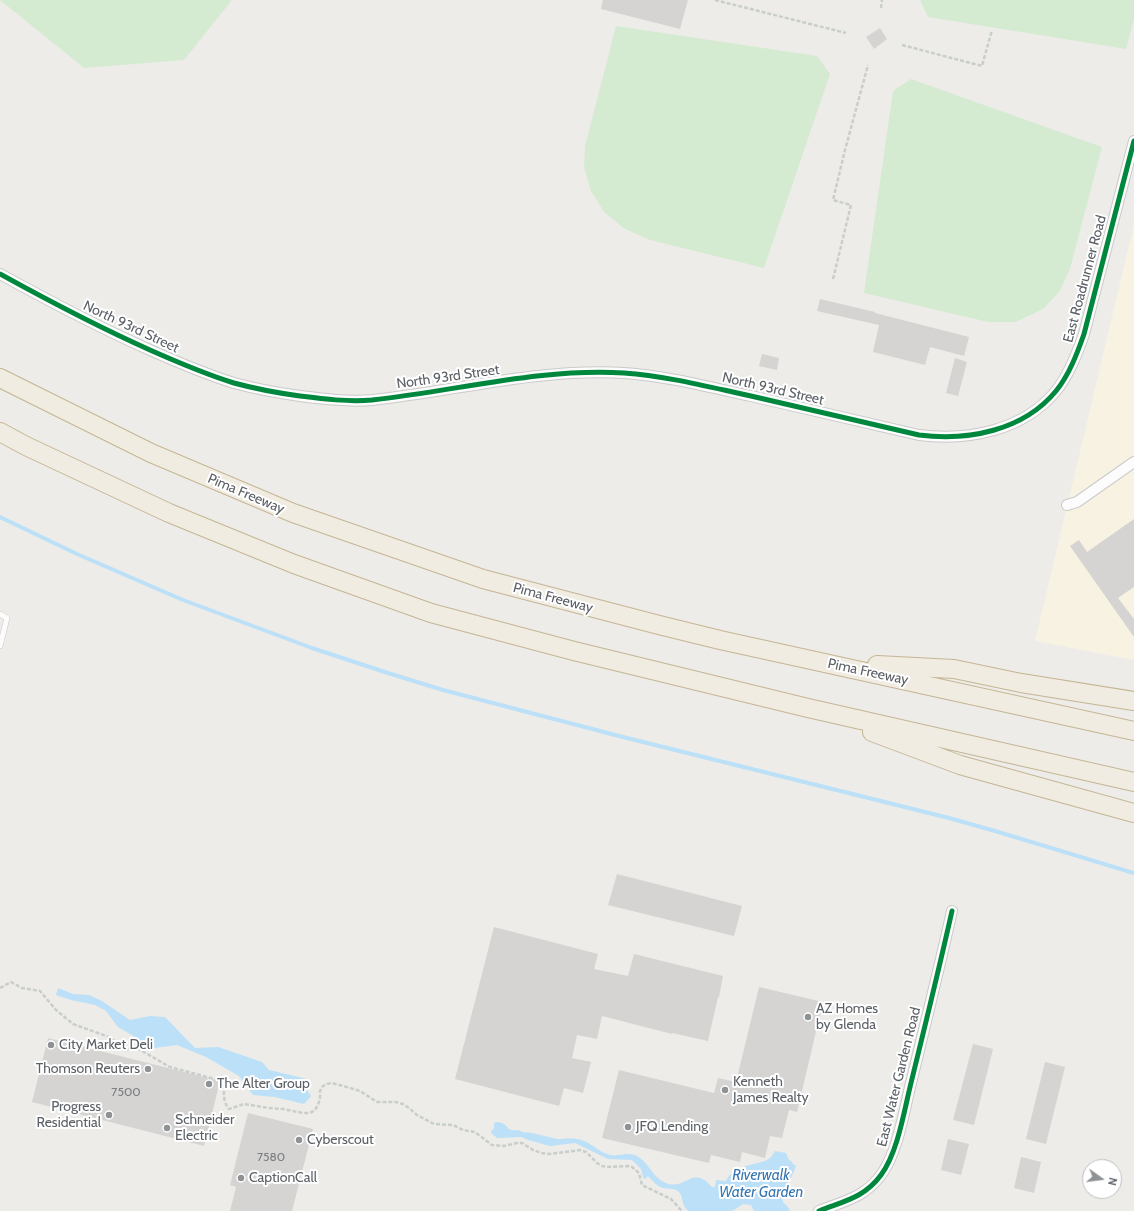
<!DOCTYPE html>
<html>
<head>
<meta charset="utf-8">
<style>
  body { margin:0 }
  #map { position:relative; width:1134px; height:1211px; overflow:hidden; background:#edece8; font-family:Cabin,sans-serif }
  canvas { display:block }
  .north { position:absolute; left:1082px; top:1159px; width:40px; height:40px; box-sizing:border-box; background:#fff; border:1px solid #bec0c2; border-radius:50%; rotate:104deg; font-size:11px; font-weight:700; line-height:16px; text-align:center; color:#5c6167 }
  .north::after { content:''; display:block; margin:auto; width:14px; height:18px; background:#8f9294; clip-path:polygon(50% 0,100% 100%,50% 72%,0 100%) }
</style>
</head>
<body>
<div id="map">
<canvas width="1134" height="1211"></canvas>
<div class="north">N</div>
</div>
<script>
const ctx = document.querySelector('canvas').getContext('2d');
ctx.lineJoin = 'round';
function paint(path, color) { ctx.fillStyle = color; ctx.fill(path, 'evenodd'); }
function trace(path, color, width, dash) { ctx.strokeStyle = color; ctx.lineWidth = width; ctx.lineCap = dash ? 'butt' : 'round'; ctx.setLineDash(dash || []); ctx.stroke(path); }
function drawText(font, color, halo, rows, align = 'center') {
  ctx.font = font + ' Cabin,sans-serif'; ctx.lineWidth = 4; ctx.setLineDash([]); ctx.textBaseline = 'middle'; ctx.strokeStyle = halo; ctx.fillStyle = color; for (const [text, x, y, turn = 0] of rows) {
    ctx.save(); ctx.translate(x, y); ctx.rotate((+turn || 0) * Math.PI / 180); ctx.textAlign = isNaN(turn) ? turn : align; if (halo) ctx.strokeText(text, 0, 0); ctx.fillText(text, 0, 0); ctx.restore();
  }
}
const commercial = new Path2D(`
  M1134,224V660L1035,641Z`);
const green = new Path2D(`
  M0,0H232L184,60L84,68Z
  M920,0H1134V19L1126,49L928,17Z
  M616,26L817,56L830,74L764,268L650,240L625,229L604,212L591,191L584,168L585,146Z
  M911,79L1102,147L1070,269L1060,291L1043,309L1016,322H988L864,293L893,91Z`);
const water = new Path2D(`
  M58,988L73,994L89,995L102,1001L130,1020L150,1016L165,1017L195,1048L218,1047L262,1062L269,1070L307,1079V1090L311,1096L304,1104L275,1097L253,1095L239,1076L206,1057L177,1045L147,1049L135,1037L118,1027L106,1011L95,1005L71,1000L56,995Z
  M497,1122C499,1122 502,1123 504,1124C507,1126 508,1130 512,1130C517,1131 518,1129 522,1132L532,1133L557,1139C565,1139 575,1137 584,1141C593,1144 600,1153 611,1155C619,1157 630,1150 640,1158C650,1165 653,1178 666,1183C686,1191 692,1164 712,1187H715L716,1180L726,1181C733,1165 753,1166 767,1160C771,1158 773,1154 775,1151L786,1153L789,1160L791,1161L794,1165H796C793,1179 780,1188 783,1202L788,1207L790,1211H754L751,1205L743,1204L734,1210L730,1211H688C680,1203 684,1197 679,1192C674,1187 666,1190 660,1187C656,1185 652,1180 648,1176L645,1179L643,1177L641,1169L632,1160L608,1159L575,1143L550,1146L528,1140L521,1137L497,1138L491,1133V1131L494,1128V1123Z`);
const stream = new Path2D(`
  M0,517L77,554L183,600L312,648L388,673L443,690L619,736L949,818L995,831L1134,873`);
const building = new Path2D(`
  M603,0H688L680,29L601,9Z
  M880,28L887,39L874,49L866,37Z
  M820,299L875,312V313L969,337L964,356L930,347L925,365L873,352L879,325L817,311Z
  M762,354L779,358L777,370L759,366Z
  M955,358L967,362L958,396L946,393Z
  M1134,519V587L1118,598L1134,619V637L1070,546L1079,540L1087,552Z
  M617,874L742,906L734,936L608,905Z
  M494,927L598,954L594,969L628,976L634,954L723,976L719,997H718L708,1041L672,1033V1034L602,1016L597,1039L577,1035L572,1058L591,1062L583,1093L564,1088L559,1106L455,1079Z
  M759,987L823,1002L797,1112L789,1110L782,1138L770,1136L765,1158L742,1152L740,1162L711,1155L709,1163L602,1138L619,1070L714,1093L718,1078L736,1082Z
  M48,1038L220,1081L204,1146L32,1102Z
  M973,1044L993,1049L974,1125L953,1120Z
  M1045,1062L1065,1067L1046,1144L1026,1139Z
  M248,1113L313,1129L292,1211H230L236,1187L230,1185Z
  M948,1139L969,1144L961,1175L941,1170Z
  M1021,1157L1041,1162L1034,1193L1014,1188Z`);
const path = new Path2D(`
  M715,0L846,33
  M881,8L882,0
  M902,45L982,66L992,30
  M833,279L851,205L833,200L845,150L868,65
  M0,988L11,982L22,988L40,991L56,1010L73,1024L109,1037L127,1050L131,1047H135L170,1067L222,1081C226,1089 221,1100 229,1109L244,1104L269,1108L283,1109L303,1113H310L315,1110L318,1105L320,1099V1091L322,1087L326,1084L332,1083L347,1087L360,1091L377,1102H396L403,1104L409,1108L417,1115L434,1124L453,1125L463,1130L475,1132L492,1145L504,1146L517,1143H522L533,1150L542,1153L549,1154L580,1150L586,1152L597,1163L602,1166L607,1167L628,1166L632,1167L639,1173L642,1185L671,1199L682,1211`);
const service = new Path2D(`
  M0,614L7,618L0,646`);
const minor = new Path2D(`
  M0,274C49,301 98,327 150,350C177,362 205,374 234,383C256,389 278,393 300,396C324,399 348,402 372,400C456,391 539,368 624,373C667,376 709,387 751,396C807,409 863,422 919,435C968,441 1023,431 1056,391C1069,375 1077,354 1084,334L1134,141
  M1067,505L1077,502L1134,462
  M819,1211C844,1201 864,1198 881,1175C898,1152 904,1111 911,1083C925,1026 939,969 952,911`);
const motorway = new Path2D(`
  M0,378L151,453L293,513L483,579L659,625L720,640L1134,731
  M0,432L26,446L169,513L294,564L431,613L574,651L808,708L1134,782
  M877,665L954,669L1021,683L1134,701
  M872,732L960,765L1134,813`);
const cycleway = new Path2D(`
  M0,274C49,301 98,327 150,350C177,362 205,374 234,383C256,389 278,393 300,396C324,399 348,402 372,400C456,391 539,368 624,373C667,376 709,387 751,396C807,409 863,422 919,435C968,441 1023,431 1056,391C1069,375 1077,354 1084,334L1134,141
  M819,1211C844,1201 864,1198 881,1175C898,1152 904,1111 911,1083C925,1026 939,969 952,911`);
const markers = [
  [808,1017,4,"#8f9294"],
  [51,1045,4,"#8f9294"],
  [148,1069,4,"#8f9294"],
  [209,1084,4,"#8f9294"],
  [725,1090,4,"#8f9294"],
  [109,1115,4,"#8f9294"],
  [628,1127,4,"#8f9294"],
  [167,1128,4,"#8f9294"],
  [299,1140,4,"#8f9294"],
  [241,1178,4,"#8f9294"]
];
const numberNames = [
  ["7500",126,1092],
  ["7580",271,1157]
];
const streetNames = [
  ["East Roadrunner Road",1085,279,-75],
  ["North 93rd Street",131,327,25],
  ["North 93rd Street",448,377,-8],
  ["North 93rd Street",773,389,13],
  ["Pima Freeway",246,494,23],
  ["Pima Freeway",553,598,15],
  ["Pima Freeway",868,672,12],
  ["East Water Garden Road",899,1077,-76]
];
const poiNames = [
  ["AZ Homes",816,1009],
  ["by Glenda",816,1025],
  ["City Market Deli",59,1045],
  ["Thomson Reuters",140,1069,"right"],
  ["Kenneth",733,1082],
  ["James Realty",733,1098],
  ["The Alter Group",217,1084],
  ["Progress",101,1107,"right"],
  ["Residential",101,1123,"right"],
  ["Schneider",175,1120],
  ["Electric",175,1136],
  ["JFQ Lending",636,1127],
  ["Cyberscout",307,1140],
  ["CaptionCall",249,1178]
];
const waterNames = [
  ["Riverwalk",761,1176],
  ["Water Garden",761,1193]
];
paint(commercial, '#f7f2e1');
paint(green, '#d4ebd1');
paint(water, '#bbe0f8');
trace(stream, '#bbe0f8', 4);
paint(building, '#d5d4d2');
trace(service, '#cacaca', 6);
trace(minor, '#cacaca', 12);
trace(motorway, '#c5b594', 20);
trace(path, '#c9cecb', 2.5, [4, 2]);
trace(service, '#fcfcfc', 5);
trace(minor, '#fcfcfc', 10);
trace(motorway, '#f0ece1', 18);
trace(cycleway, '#00873e', 5);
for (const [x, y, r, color] of markers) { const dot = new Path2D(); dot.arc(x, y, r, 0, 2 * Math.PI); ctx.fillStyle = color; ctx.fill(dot); trace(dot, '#fff', 1.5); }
drawText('12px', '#7c7f83', null, numberNames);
drawText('14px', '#5c6167', '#fff', streetNames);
drawText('14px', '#5c6167', '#fff', poiNames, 'left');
drawText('italic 15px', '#3676b2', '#fff', waterNames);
</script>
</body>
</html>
